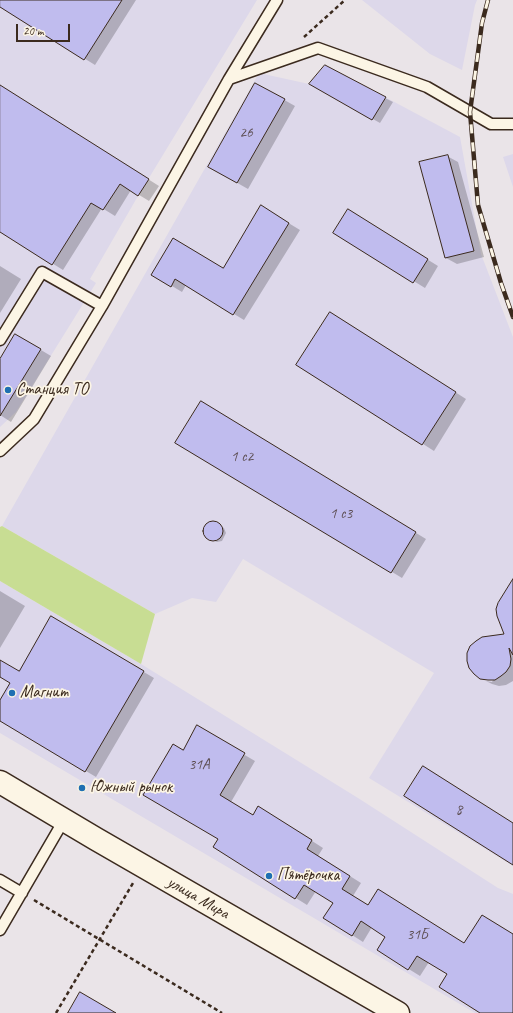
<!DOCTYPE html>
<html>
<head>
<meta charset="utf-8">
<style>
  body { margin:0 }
  #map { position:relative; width:513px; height:1013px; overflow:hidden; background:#eae4e8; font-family:Caveat,sans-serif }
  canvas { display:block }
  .scale { position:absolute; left:16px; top:24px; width:54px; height:18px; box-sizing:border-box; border:2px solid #3b2a1e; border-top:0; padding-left:5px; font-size:12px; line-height:14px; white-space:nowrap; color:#3b2a1e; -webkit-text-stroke:3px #fcf5e5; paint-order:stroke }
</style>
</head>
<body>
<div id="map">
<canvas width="513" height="1013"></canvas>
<div class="scale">20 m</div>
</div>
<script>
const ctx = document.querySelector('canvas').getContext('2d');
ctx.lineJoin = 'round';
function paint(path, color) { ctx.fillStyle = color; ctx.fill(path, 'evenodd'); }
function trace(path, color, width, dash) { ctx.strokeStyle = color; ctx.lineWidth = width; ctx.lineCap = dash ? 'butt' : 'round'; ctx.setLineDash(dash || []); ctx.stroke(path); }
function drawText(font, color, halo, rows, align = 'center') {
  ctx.font = font + ' Caveat,sans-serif'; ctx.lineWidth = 3.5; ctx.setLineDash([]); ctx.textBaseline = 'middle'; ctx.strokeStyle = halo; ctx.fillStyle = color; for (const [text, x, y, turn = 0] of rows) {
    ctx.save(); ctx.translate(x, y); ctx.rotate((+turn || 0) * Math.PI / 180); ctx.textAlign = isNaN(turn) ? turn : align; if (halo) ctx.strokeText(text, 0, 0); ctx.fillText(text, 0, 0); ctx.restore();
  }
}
const built = new Path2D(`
  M0,0H257L138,196L90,279L96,283L16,412L0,427Z
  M362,0H477L475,5L462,70L430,54Z
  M325,65L460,137L481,254L513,337V866L369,778L434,673L243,559L216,602L192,598L155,614L2,526L259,73L309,84Z
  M513,154V187L503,157Z
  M0,581L141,664L358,798L498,888L513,894V1013H475L0,733Z`);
const green = new Path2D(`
  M2,526L155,614L141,664L0,581V527Z`);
const shadow = new Path2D(`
  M0,0H136L95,65L0,6Z
  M256,84L295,106L248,189L209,167Z
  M311,84L385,98L393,102L380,123Z
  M0,86L159,186L149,201L131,190L115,216L102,208L63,270L0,231Z
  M447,156L458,162L484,257L457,264L446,258Z
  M272,213L300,230L244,320L186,285L182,292L152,274L223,269Z
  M359,217L438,266L425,288L335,233Z
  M0,266L21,279L0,313Z
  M341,319L466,399L434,451L298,364Z
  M16,335L51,356L11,422L0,415V366Z
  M212,409L426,539L402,578L177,442Z
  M213,522L224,528L226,533L222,541L217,542L212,540L208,538L205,533L204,531L208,524Z
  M0,591L25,606L0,648Z
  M52,618L154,678L96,777L0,720V702L12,683L0,676V661L20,672Z
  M513,643V681L506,685L499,686L492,684L486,681L492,682L493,680L481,678Z
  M197,727L255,761L231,802L253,816L270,814L323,848L318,856L361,883L353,896L368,906L465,944L513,935V1013H482L448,974L429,962L420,976L378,950L387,936L372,927L363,942L352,935L334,903L316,891L307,905L214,847L219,839L183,751Z`);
const building = new Path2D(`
  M0,0H122L84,60L0,7Z
  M325,65L386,97L372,120L309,84Z
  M255,83L285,99L237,183L208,167Z
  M0,85L149,179L138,196L120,184L103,210L91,203L52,265L0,232Z
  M448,155L474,251L445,258L419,162Z
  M261,205L289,223L233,315L175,279L171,287L151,275L173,238L223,268Z
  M348,209L428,259L413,283L333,233Z
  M330,312L456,392L422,445L296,365Z
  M15,334L41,349L0,416V359Z
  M201,401L416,532L391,573L175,443Z
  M203 531a10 10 0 1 1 20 0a10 10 0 1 1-20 0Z
  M513,579V655L509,648L511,659L510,666L506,672L501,676L495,680H488L480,679L474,674L469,668L467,661V653L470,646L476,641L482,637L504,634L497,616L496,609L498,603Z
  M51,616L144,671L85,772L0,721V700L10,683L0,677V660L19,671Z
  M197,725L245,753L220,795L253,815L258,806L312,840L307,849L350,876L342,889L368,905L378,889L464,943L482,915L513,934V1013H480L439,987L447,974L417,956L408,970L377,950L385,937L361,921L352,936L323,918L333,903L304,885L295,899L213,847L218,839L143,795L173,744L183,750Z
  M423,766L513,823V865L404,796Z
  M80,992L116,1013H68Z`);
const path = new Path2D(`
  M304,37L345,0
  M34,900L222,1013
  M56,1013L133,883`);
const service = new Path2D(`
  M229,79L318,48L427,87L491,124H513
  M0,340L42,272L102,306
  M0,451L34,419L102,306L229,79L277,0
  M0,880L22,893
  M0,930L64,820`);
const secondary = new Path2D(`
  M0,782L96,839L398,1013`);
const rail = new Path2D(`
  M488,0L482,23L470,112L478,205L501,283L513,317`);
const markers = [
  [8,390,4,"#1f6fb2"],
  [12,693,4,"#1f6fb2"],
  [82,788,4,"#1f6fb2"],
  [269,876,4,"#1f6fb2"]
];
const numberNames = [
  ["26",246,133],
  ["1 с2",242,457],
  ["1 с3",341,514],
  ["31А",199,765],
  ["8",459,810],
  ["31Б",417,935]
];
const poiNames = [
  ["Станция ТО",16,390],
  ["Магнит",20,693],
  ["Южный рынок",90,788],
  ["Пятёрочка",277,876]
];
const streetNames = [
  ["улица Мира",198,898,30]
];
paint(built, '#ddd8ea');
paint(green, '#c8dd93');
paint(shadow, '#0003');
paint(building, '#c0bcee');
trace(building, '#3b2a1e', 1);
trace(service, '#3b2a1e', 13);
trace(secondary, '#3b2a1e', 25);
trace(path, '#3b2a1e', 2.5, [4, 3]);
trace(service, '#fcf5e5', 10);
trace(secondary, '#fcf5e5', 22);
trace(rail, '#3b2a1e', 4.5);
trace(rail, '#fcf5e5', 3, [9]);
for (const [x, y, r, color] of markers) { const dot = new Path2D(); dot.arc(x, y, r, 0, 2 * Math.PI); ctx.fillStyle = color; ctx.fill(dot); trace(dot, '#fcf5e5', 1.5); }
drawText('15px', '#5c4e52', null, numberNames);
drawText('17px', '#3b2a1e', '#fcf5e5', poiNames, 'left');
drawText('17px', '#3b2a1e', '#fcf5e5', streetNames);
</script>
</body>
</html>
